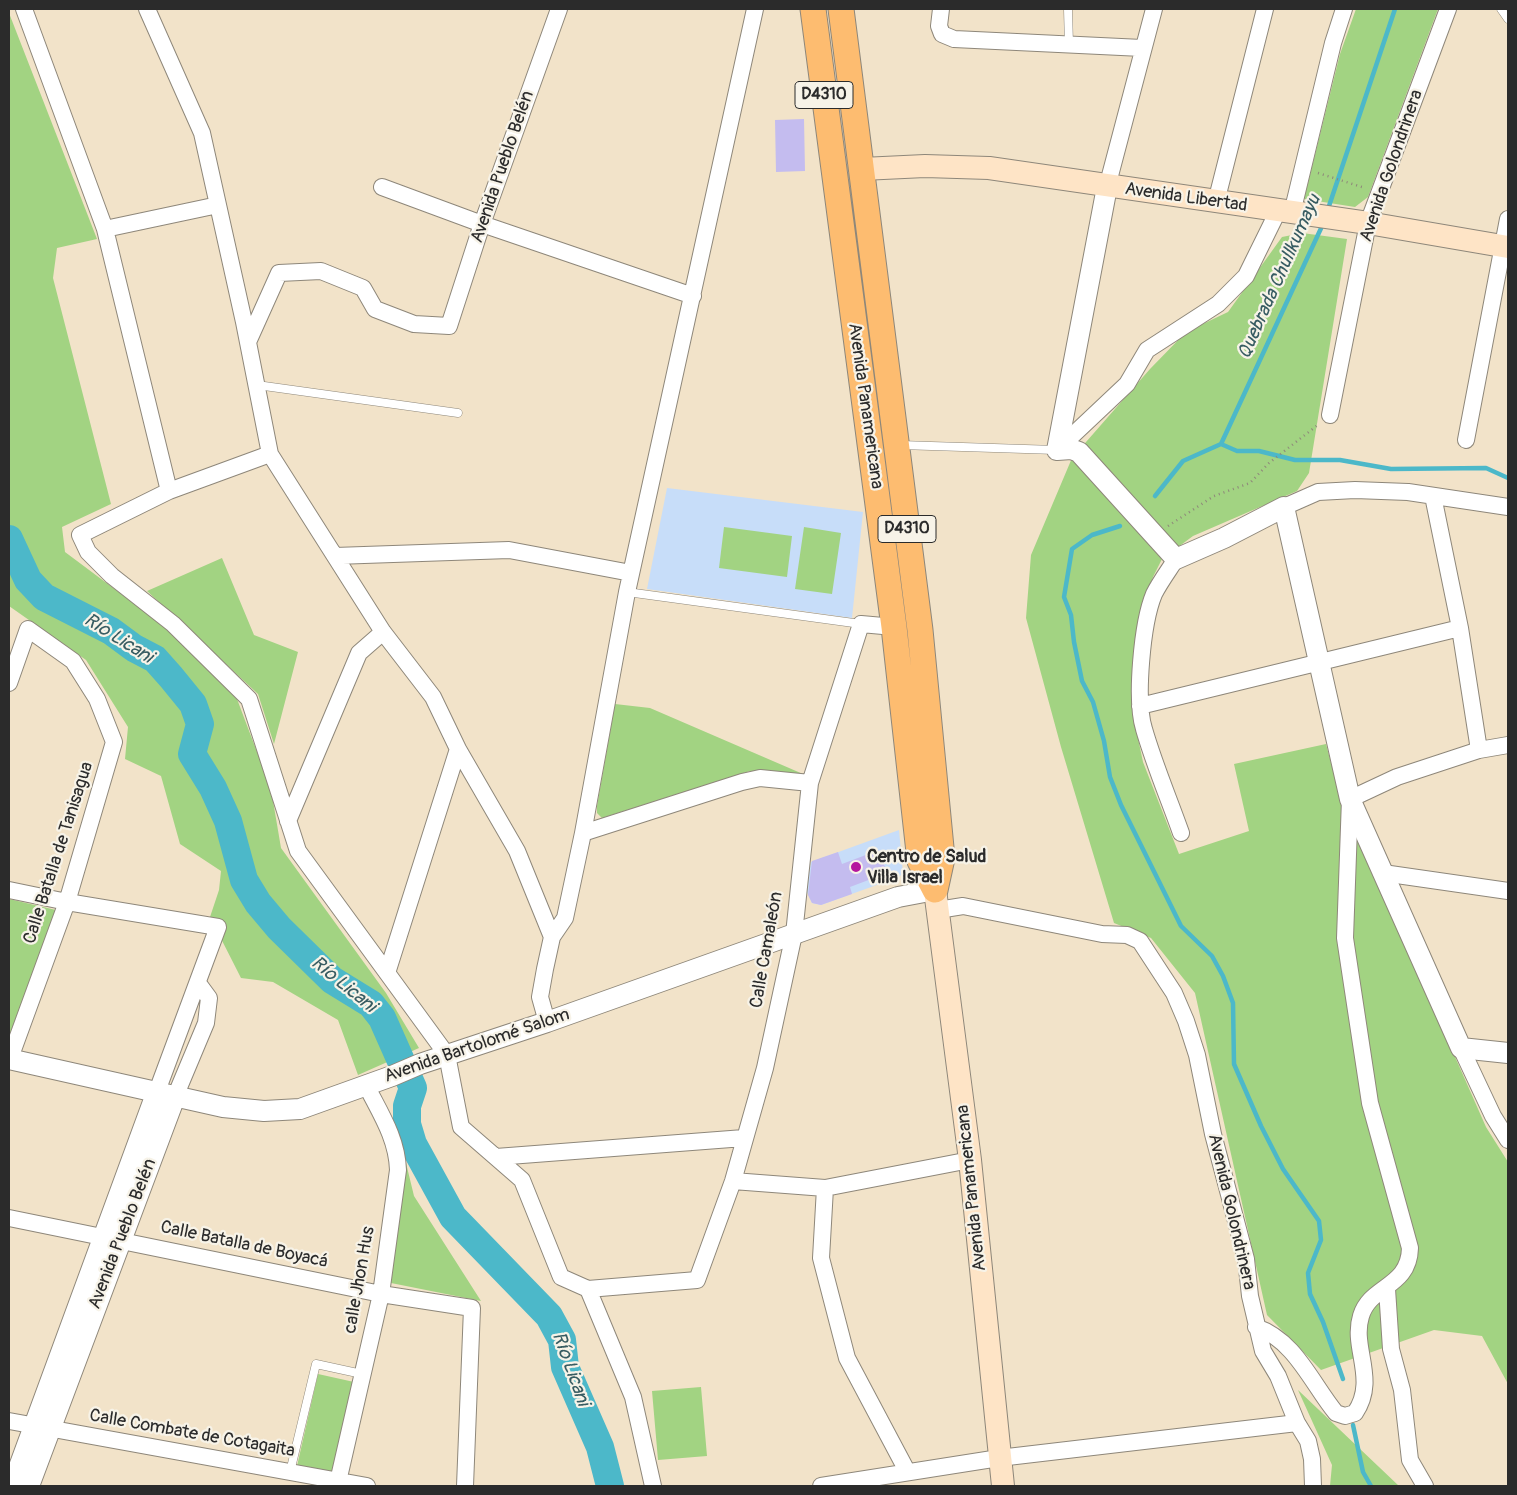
<!DOCTYPE html>
<html>
<head>
<meta charset="utf-8">
<style>
  body { margin:0 }
  #map { position:relative; width:1517px; height:1495px; overflow:hidden; background:#f2e3c9; font-family:Pangolin,sans-serif }
  canvas { display:block }
  .frame { position:absolute; inset:0; border:10px solid #2b2b2b; pointer-events:none }
</style>
</head>
<body>
<div id="map">
<canvas width="1517" height="1495"></canvas>
<div class="frame"></div>
</div>
<script>
const ctx = document.querySelector('canvas').getContext('2d');
ctx.lineJoin = 'round';
function paint(path, color) { ctx.fillStyle = color; ctx.fill(path, 'evenodd'); }
function trace(path, color, width, dash) { ctx.strokeStyle = color; ctx.lineWidth = width; ctx.lineCap = dash ? 'butt' : 'round'; ctx.setLineDash(dash || []); ctx.stroke(path); }
function drawText(font, color, halo, rows, align = 'center') {
  ctx.font = font + ' Pangolin,sans-serif'; ctx.lineWidth = 4.5; ctx.setLineDash([]); ctx.textBaseline = 'middle'; ctx.strokeStyle = halo; ctx.fillStyle = color; for (const [text, x, y, turn = 0] of rows) {
    ctx.save(); ctx.translate(x, y); ctx.rotate((+turn || 0) * Math.PI / 180); ctx.textAlign = isNaN(turn) ? turn : align; if (halo) ctx.strokeText(text, 0, 0); ctx.fillText(text, 0, 0); ctx.restore();
  }
}
const built = new Path2D(`
  M667,488L863,512L852,618L647,589Z
  M899,830L903,873L899,877L821,905L812,903L806,890L811,862Z`);
const green = new Path2D(`
  M1356,9H1438L1368,197L1355,207L1304,199L1340,54Z
  M9,13L97,239L57,248L53,278L111,504L62,527L65,552L160,623L237,699L271,789L281,848L386,993L419,1048L358,1075L338,1020L273,982L241,978L210,917L219,890L221,871L180,844L161,776L125,759L128,727L86,660L9,606Z
  M1302,233L1347,239L1309,473L1297,491L1193,536L1162,559L1153,577L1139,621L1132,710L1143,762L1179,854L1249,831L1234,764L1326,744L1340,796L1486,1127L1508,1162V1384L1482,1336L1434,1330L1321,1370L1267,1315L1195,993L1151,938L1114,923L1061,747L1026,618L1031,555L1072,458L1150,369L1186,332L1228,312L1282,237Z
  M724,527L792,536L787,577L719,568Z
  M804,527L841,533L832,594L795,589Z
  M222,558L254,635L298,652L274,744L258,694L147,591Z
  M615,704L650,708L803,774L750,771L602,818L597,813V806Z
  M9,899L56,910L9,1039Z
  M406,1163L414,1196L481,1301L391,1283Z
  M318,1374L354,1382L333,1474L297,1466Z
  M701,1387L707,1456L658,1460L652,1391Z
  M1298,1390L1399,1486H1330L1332,1465Z`);
const stream = new Path2D(`
  M1327,212L1395,9
  M1221,444L1237,451H1259L1295,460H1340L1391,469L1486,468L1508,478
  M1155,496L1183,461L1221,444L1323,224
  M1120,526L1092,535L1072,549L1064,597L1071,615L1074,642L1082,681L1093,702L1104,741L1110,777L1121,805L1181,926L1212,956L1223,976L1233,1003L1234,1064L1261,1126L1283,1169L1319,1221L1321,1240L1308,1273L1310,1294L1323,1322L1343,1379
  M1353,1425L1363,1472L1371,1486`);
const river = new Path2D(`
  M9,539L28,580L44,597L111,631L134,648L155,659L171,677L193,704L200,724L192,754L213,788L228,821L244,880L258,903L279,928L332,980L371,1004L382,1018L413,1088L407,1106V1124L413,1144L453,1217L549,1316L562,1340L565,1367L600,1447L610,1486`);
const building = new Path2D(`
  M804,119L805,171L776,172L775,120Z
  M879,850L887,873L850,887L852,894L821,905L812,903L808,895L812,861L838,852L842,864Z`);
const path = new Path2D(`
  M1318,173L1365,188
  M1168,526L1214,496L1250,483L1269,463L1319,424`);
const service = new Path2D(`
  M1068,9L1069,45
  M1501,9L1508,19
  M257,385L458,413
  M900,445L1056,450
  M627,592L861,624
  M290,1472L316,1364L362,1374`);
const minor = new Path2D(`
  M24,9L105,229L169,491
  M147,9L202,133L244,322L270,454L383,632L433,697L458,749L517,851L552,937
  M941,9L939,26L942,34L954,39L1142,48
  M382,187L482,224L693,296
  M1107,187L1154,9
  M1216,202L1265,9
  M1292,213L1333,43L1344,9
  M105,229L218,205
  M248,342L279,273L321,271L363,288L375,309L414,324L449,326L482,224L559,9
  M1330,415L1368,223L1448,9
  M1466,440L1508,219
  M1057,450L1127,384L1147,350L1218,304L1246,276L1278,211
  M270,454L169,491L80,535L88,552L112,576L173,624L249,699L298,851L447,1055L461,1127L522,1180L561,1277L588,1289L697,1280L733,1181L765,1068L794,934L810,783L861,624L894,627
  M1433,496L1460,628L1479,750
  M1284,507L1318,492L1355,490L1408,492L1508,507
  M335,556L509,550L631,573
  M1176,559C1169,570 1160,582 1154,594C1142,623 1135,700 1144,729C1154,764 1169,799 1181,833
  M9,683L28,629L73,661L97,699L114,742L67,902L9,1061
  M1140,706L1460,628
  M288,821L359,653L383,632
  M583,833L742,782L760,778L810,783
  M1383,873L1508,891
  M9,890L67,902L218,927L156,1094
  M938,910L963,906L1102,934L1127,935L1140,941L1174,993L1186,1021L1197,1055L1213,1134L1246,1259L1250,1296L1263,1351L1278,1376L1297,1423L1308,1441L1312,1459L1313,1486
  M387,973L458,749
  M547,1022L540,997L545,969L552,937L565,918L583,833L627,592L755,9
  M1461,1048L1493,1116L1508,1140
  M175,1097L206,1023L209,998L198,983
  M496,1157L744,1138
  M733,1181L825,1188L970,1160
  M825,1188L821,1258L847,1358L907,1471
  M9,1218L381,1294L472,1308L465,1486
  M588,1289L633,1397L653,1486
  M1387,1289L1391,1349L1402,1390L1410,1460L1425,1486
  M1256,1327C1295,1340 1312,1384 1336,1413L1345,1416L1355,1413C1378,1379 1351,1348 1361,1316C1370,1285 1409,1288 1410,1248L1370,1103L1345,938L1350,799L1397,777L1479,750L1508,745
  M9,1421L367,1486
  M337,1486L381,1294L398,1170C397,1138 380,1113 366,1085
  M821,1486L999,1458L1297,1423`);
const tertiary = new Path2D(`
  M1107,187L1057,450L1071,449L1079,452L1176,559L1224,538L1284,507L1350,799L1461,1048L1508,1053
  M9,1059L223,1107L264,1111L300,1109L392,1076L420,1064L547,1022L898,897L935,890
  M12,1486L156,1094
  M29,1486L175,1097`);
const secondary = new Path2D(`
  M862,169L925,166L989,168L1368,223L1508,247
  M935,890L970,1160L1003,1486`);
const primary = new Path2D(`
  M813,9L894,627L920,861L935,890
  M841,9L920,630L942,858L935,890`);
const markers = [
  [856,867,6,"#b5179e"]
];
const shields = [
  [824,95,58],
  [907,529,58]
];
const shieldNames = [
  ["D4310",824,95],
  ["D4310",907,529]
];
const streetNames = [
  ["Avenida Golondrinera",1392,166,-71],
  ["Avenida Pueblo Belén",503,167,-71],
  ["Avenida Libertad",1186,198,8],
  ["Avenida Panamericana",865,406,82],
  ["Calle Batalla de Tanisagua",59,853,-72],
  ["Calle Camaleón",767,950,-80],
  ["Avenida Bartolomé Salom",477,1046,-19],
  ["Avenida Panamericana",972,1188,-96],
  ["Avenida Golondrinera",1231,1212,77],
  ["Avenida Pueblo Belén",123,1234,-69],
  ["Calle Batalla de Boyacá",244,1245,12],
  ["calle Jhon Hus",360,1280,-80],
  ["Calle Combate de Cotagaita",192,1434,10]
];
const poiNames = [
  ["Centro de Salud",867,857],
  ["Villa Israel",867,878]
];
const waterNames = [
  ["Quebrada Chullkumayu",1280,277,-66],
  ["Río Licani",118,639,32],
  ["Río Licani",343,985,39],
  ["Río Licani",570,1369,70]
];
paint(built, '#c7ddf9');
paint(green, '#a2d382');
trace(stream, '#4cb8c9', 4.5);
trace(river, '#4cb8c9', 28);
paint(building, '#c4bcef');
trace(service, '#8e877a', 9);
trace(minor, '#8e877a', 18);
trace(tertiary, '#8e877a', 22);
trace(secondary, '#8e877a', 24);
trace(primary, '#8e877a', 27);
trace(path, '#8e877a', 2.5, [1, 4]);
trace(service, '#fff', 8);
trace(minor, '#fff', 16);
trace(tertiary, '#fff', 20);
trace(secondary, '#fee4c6', 22);
trace(primary, '#fdbc70', 25);
for (const [x, y, r, color] of markers) { const dot = new Path2D(); dot.arc(x, y, r, 0, 2 * Math.PI); ctx.fillStyle = color; ctx.fill(dot); trace(dot, '#f7f3e8', 2); }
for (const [x, y, w] of shields) { const box = new Path2D(); box.roundRect(x - w / 2, y - 13.5, w, 27, 4); ctx.fillStyle = '#f7f3e8'; ctx.fill(box); trace(box, '#2b2b2b', 1); }
drawText('bold 16px', '#2b2b2b', null, shieldNames);
drawText('18px', '#2b2b2b', '#f7f3e8', streetNames);
drawText('bold 18px', '#2b2b2b', '#f7f3e8', poiNames, 'left');
drawText('italic 19px', '#375c62', '#f7f3e8', waterNames);
</script>
</body>
</html>
